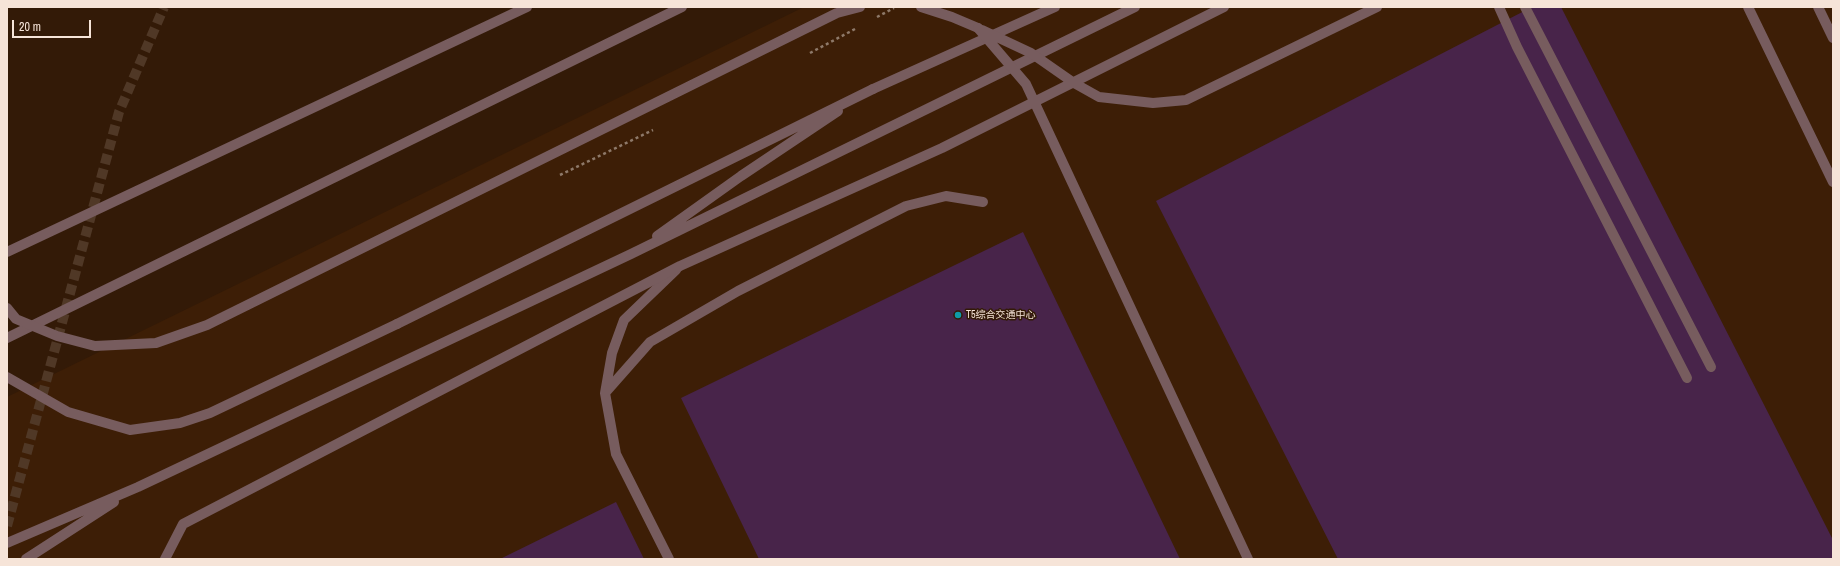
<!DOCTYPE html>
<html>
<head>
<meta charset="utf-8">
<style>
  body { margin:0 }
  #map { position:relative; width:1840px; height:566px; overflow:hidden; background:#331a07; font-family:"Archivo Narrow",sans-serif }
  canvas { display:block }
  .frame { position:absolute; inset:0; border:8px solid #f6e4d8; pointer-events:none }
  .scale { position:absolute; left:12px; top:20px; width:79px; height:18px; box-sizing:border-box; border:2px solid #f6e4d8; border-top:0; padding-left:5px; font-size:12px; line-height:14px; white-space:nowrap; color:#f6e4d8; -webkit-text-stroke:3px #331a07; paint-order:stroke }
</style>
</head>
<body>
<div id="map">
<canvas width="1840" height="566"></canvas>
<div class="frame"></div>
<div class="scale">20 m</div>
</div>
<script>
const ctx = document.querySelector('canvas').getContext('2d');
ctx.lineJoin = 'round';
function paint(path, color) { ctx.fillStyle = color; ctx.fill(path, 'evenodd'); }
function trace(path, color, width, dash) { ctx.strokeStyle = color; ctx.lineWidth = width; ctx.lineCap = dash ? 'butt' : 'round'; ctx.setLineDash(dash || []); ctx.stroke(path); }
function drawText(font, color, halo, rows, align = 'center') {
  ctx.font = font + ' "Archivo Narrow","Noto Sans SC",sans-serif'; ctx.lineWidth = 3; ctx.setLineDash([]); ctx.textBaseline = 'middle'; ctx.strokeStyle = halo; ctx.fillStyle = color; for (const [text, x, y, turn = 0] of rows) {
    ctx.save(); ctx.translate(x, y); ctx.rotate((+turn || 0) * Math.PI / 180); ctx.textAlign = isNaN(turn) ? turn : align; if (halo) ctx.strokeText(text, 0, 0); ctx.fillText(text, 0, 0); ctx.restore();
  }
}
const built = new Path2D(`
  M804,7H1833V559H7V397Z`);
const building = new Path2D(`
  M1532,7H1561L1833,540V559H1338L1156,201Z
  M1023,232L1180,559H759L681,398Z
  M616,502L644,559H500Z`);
const tertiaryTunnel = new Path2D(`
  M7,526L119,112L164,7`);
const path = new Path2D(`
  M877,17L894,8
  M810,53L855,29
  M560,175L653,130`);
const service = new Path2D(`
  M1499,7L1517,47L1687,378
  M1525,7L1711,367
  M873,89L1055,7
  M605,393L650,342L738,291L906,206L946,196L983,202
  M669,559L616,454L605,393L612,353L624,320L676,270`);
const tertiary = new Path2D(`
  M921,7L952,17L978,28
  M1748,7L1833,182
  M1818,7L1833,38
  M657,236L741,176L838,111
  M7,252L527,7
  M397,324L873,89
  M7,338L682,7
  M7,543L138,487L631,254L1135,7
  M26,559L114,502`);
const tertiaryBridge = new Path2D(`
  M978,28L1026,84L1248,559
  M982,30L1031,53L1074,83L1099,97L1153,103L1186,100L1377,7
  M7,308L16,319L57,336L95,346L156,343L207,325L837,13L860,7
  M7,377L68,412L130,430L180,423L210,413L397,324
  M165,559L183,524L680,266L942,148L1224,7`);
const markers = [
  [958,315,4,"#0f9aa8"]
];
const poiNames = [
  ["T5综合交通中心",966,315]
];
paint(built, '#3d1e06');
paint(building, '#48244a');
trace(tertiaryTunnel, '#503826', 10, [10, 5]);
trace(path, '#8e7969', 2.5, [3, 3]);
trace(service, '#775c5e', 10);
trace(tertiary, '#775c5e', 10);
trace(tertiaryBridge, '#775c5e', 10);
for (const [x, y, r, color] of markers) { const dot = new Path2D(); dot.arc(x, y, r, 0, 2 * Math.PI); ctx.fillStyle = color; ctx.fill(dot); trace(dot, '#331a07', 1.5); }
drawText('10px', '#f6e4d8', '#331a07', poiNames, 'left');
</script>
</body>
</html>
